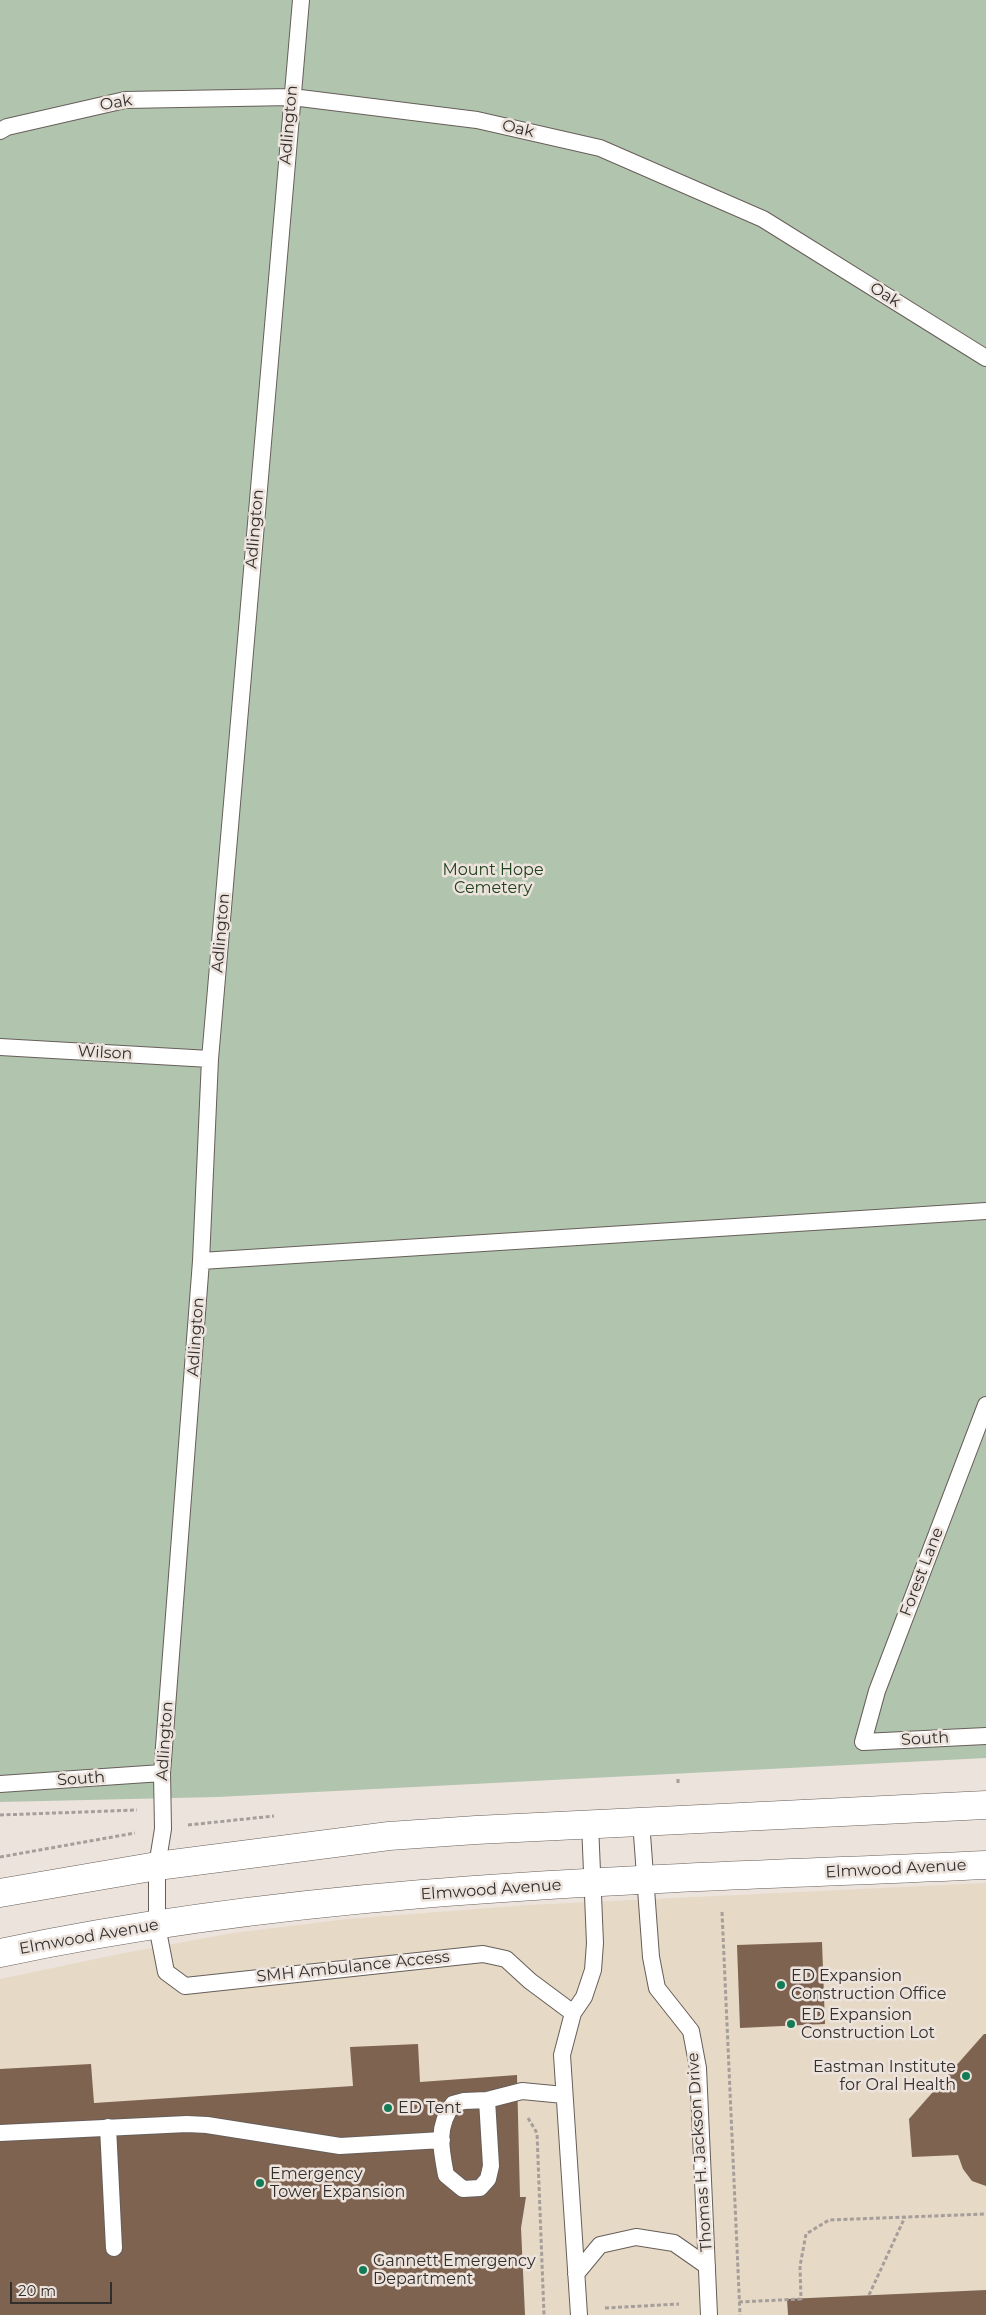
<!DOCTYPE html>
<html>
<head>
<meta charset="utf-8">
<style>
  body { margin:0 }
  #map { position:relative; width:986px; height:2315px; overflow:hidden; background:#ede3dd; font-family:Montserrat,sans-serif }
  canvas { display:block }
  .scale { position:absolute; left:10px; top:2282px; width:102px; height:22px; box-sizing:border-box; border:2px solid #322e2c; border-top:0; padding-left:6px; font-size:15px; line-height:18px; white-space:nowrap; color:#322e2c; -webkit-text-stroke:4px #ede3dd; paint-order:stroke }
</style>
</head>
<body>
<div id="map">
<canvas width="986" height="2315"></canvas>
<div class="scale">20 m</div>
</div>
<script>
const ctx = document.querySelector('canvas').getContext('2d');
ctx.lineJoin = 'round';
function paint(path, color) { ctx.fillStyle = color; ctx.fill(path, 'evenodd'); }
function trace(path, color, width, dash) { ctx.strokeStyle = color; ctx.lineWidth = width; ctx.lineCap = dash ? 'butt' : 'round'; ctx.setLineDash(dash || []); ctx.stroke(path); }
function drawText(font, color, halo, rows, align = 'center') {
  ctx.font = font + ' Montserrat,sans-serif'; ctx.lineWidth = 5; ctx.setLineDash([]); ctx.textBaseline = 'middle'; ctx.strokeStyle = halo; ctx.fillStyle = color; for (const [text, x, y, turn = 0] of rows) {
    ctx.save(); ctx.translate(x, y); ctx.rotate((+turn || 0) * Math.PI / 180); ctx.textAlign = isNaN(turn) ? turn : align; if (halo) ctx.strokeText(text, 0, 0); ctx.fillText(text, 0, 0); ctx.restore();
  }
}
const medical = new Path2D(`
  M986,1883V2315H0V1979L124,1953L233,1933L347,1919L528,1905Z`);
const green = new Path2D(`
  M0,0H986V1758L217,1797L0,1802Z`);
const building = new Path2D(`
  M822,1942L825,2024L740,2028L737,1945Z
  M984,2034H986V2186L972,2181L963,2169L958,2155L912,2157L909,2119Z
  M418,2044L420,2082L517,2075L520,2197H526L521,2228L525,2315H0V2069L91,2064L94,2103L353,2086L350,2047Z
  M986,2290V2315H788L787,2299Z`);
const path = new Path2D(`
  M678,1779V1784
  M0,1815L137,1810
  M188,1825L274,1816
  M0,1857L135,1833
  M722,1912L740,2315
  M528,2118L537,2133L544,2315
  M869,2295L905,2217
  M739,2302L801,2299L800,2266L806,2234L829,2220L986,2214
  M605,2308L679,2304`);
const lane = new Path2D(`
  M301,0L210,1059L201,1261L162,1773L163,1829L157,1866V1926L166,1972L185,1986L483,1954L506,1959L530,1981L573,2013
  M0,131L7,127L125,100L292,97L477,120L600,148L763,219L986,358
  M0,1047L210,1059
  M201,1261L986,1211
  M986,1405L877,1691L863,1742L986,1736
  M0,1784L162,1773
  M641,1821L651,1957L657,1988L691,2031L698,2068L709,2315
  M487,2100L464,2101L453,2104C436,2127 441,2149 446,2175L463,2189L480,2188L488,2179L491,2166L487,2100L522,2091L564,2095
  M108,2127L114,2248
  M0,2133L187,2124L207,2125L340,2146L442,2140
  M576,2274L600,2245L636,2237L674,2243L707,2266
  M579,2315L562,2055L573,2013L584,1997L593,1970L595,1943L590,1824`);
const primary = new Path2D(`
  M0,1893L157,1866L389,1836L476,1830L986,1805
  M0,1953C324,1884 657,1880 986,1865`);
const markers = [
  [781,1985,5,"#147c55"],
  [791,2024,5,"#147c55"],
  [966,2076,5,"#147c55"],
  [388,2108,5,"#147c55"],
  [260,2183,5,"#147c55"],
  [363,2270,5,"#147c55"]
];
const streetNames = [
  ["Oak",116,103,-9],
  ["Adlington",289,125,-85],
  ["Oak",518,129,13],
  ["Oak",885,295,32],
  ["Adlington",255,529,-85],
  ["Adlington",221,933,-85],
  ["Wilson",105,1053,3],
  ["Adlington",196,1337,-86],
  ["Forest Lane",922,1572,-69],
  ["South",925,1739,-3],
  ["Adlington",165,1741,-86],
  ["South",81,1779,-4],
  ["Elmwood Avenue",896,1869,-3],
  ["Elmwood Avenue",491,1890,-4],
  ["Elmwood Avenue",89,1937,-10],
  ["SMH Ambulance Access",353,1967,-6],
  ["Thomas H. Jackson Drive",700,2152,-94]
];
const parkNames = [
  ["Mount Hope",493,870],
  ["Cemetery",493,888]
];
const poiNames = [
  ["ED Expansion",791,1976],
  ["Construction Office",791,1994],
  ["ED Expansion",801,2015],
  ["Construction Lot",801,2033],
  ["Eastman Institute",956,2067,"right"],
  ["for Oral Health",956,2085,"right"],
  ["ED Tent",398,2108],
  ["Emergency",270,2174],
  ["Tower Expansion",270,2192],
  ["Gannett Emergency",373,2261],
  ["Department",373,2279]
];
paint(medical, '#e6d9c6');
paint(green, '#b1c4ae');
paint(building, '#7e6351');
trace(lane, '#675e59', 18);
trace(primary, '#675e59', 29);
trace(path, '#a69e9a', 3, [4, 2.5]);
trace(lane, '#fff', 16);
trace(primary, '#fff', 28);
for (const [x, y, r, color] of markers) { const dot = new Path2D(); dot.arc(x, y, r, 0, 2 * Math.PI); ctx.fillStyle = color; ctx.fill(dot); trace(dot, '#ede3dd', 2); }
drawText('16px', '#322e2c', '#ede3dd', streetNames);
drawText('16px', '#1e411b', '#ede3dd', parkNames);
drawText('16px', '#322e2c', '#ede3dd', poiNames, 'left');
</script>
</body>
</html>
